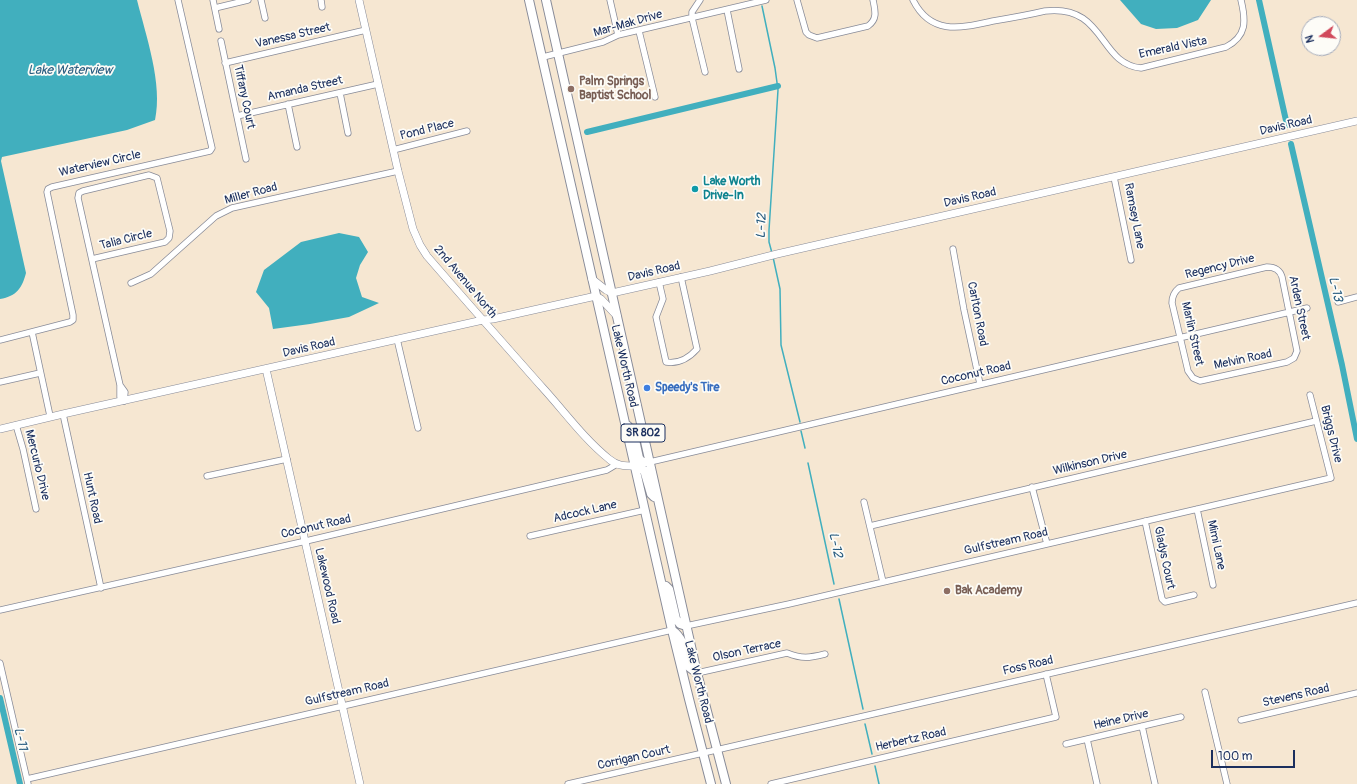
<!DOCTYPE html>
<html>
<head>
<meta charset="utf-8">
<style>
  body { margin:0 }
  #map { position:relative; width:1357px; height:784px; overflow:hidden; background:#f6e7d2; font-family:Pangolin,sans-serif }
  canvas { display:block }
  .north { position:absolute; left:1301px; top:16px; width:40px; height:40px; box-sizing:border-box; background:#fdfcf7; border:1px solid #a3aaba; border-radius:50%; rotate:255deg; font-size:11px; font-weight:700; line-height:16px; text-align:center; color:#1b2f5e }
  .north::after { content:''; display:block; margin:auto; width:14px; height:18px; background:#d1495b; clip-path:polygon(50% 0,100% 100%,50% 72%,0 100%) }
  .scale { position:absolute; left:1211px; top:750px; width:84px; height:18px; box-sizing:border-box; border:2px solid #1b2f5e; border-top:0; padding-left:5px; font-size:12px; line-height:14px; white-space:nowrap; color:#1b2f5e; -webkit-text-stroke:3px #fdfcf7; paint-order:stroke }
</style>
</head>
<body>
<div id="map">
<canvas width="1357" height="784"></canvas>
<div class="north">N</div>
<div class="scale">100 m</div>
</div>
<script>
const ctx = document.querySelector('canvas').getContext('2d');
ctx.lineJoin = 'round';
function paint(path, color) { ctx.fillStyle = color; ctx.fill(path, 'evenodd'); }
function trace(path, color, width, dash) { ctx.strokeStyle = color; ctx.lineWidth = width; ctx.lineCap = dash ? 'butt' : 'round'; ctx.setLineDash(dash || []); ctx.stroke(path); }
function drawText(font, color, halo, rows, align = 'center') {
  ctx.font = font + ' Pangolin,sans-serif'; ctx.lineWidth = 3.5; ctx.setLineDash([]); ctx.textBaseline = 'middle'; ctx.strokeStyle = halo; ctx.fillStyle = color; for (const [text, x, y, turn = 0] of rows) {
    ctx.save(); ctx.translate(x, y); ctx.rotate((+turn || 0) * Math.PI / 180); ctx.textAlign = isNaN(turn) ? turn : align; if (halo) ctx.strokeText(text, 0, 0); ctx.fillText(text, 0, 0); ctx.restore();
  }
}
const water = new Path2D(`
  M0,0H137C146,36 163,84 155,120L127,130L2,157L1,161L26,273C22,288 17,296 0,299Z
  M1120,0H1211L1198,20L1177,28L1156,29L1141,24Z
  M339,233L359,237L368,252L360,265L356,278L362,297L379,303L349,317L310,324L273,329L269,308L256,292L264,270L301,242Z`);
const stream = new Path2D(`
  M762,6L775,68L778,90L769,230V242L772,253
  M773,257L780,289L781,345L800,422
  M801,431L805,448
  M808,463L834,584
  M839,599L863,709
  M865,724L872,754
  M875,766L879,784`);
const canal = new Path2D(`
  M1259,0L1287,125
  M587,132L778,86
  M1291,144L1342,365L1357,439
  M0,698L20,784`);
const street = new Path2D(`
  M213,0L219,29
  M261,0L265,18
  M321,0L322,7
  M610,0L618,35
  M700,0L692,12V18L705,72
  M797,0L806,32L809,35L817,38L868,26C878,19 875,10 873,0
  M913,0C931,36 961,28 993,21C1011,18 1028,15 1045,11C1106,4 1098,64 1141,68L1226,47C1247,36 1246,21 1241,0
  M215,8L248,0
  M727,10L739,69
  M639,31L655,97
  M221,41L246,159
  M543,57L603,42L618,35L766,0
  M225,63L366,30
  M340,93L348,133
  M288,104L297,147
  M237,116L378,84
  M393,150L467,131
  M1114,177L1131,260
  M953,249L964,310L980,384
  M92,259L165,242L169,238L170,231L157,178L149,175L83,191L79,193L78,198L120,385V397L124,401
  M1267,267C1275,267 1280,270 1282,277L1297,351L1294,358L1287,362L1200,381L1193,378L1188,371L1172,303C1172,296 1174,292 1179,288Z
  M659,282L663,299L656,317L666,362C678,364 689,358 697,349L681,277
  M131,283L151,274L216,216L232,208L398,171
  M1338,302L1357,297
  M32,332L50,416
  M397,339L418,428
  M0,340L70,322L73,320V315L47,192L48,189L52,187L210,151L212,148L178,0
  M0,382L40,373
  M120,385L125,392L124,401
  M63,414L101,588
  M16,425L23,449L36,509
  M650,462L1307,308
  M207,476L287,459
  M1032,487L1047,544
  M864,502L883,582
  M1197,509L1213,585
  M1145,521L1162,599L1165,602L1169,601L1194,595
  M870,526L1316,421
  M530,536L645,510
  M0,610L306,541L607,470L617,464
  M686,626L789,604L1331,478L1310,395
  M0,663L28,784
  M697,673L787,653C802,659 809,658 825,654
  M1205,692L1227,784
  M1241,720L1357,693
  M1142,726L1155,784
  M1087,739L1097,784
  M1066,744L1181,717
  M27,779L672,630
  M568,784C831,724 1094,663 1357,603
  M771,784L1056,717L1046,674`);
const secondary = new Path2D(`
  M359,0L398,171L413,229L420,245L427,256C465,300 504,344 542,387C564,411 584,439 609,459C617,466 624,466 635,466
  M592,279L606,290L612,293L710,271L777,254L1357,121
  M266,369L360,784
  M0,429L63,414L483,320L493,319L596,296L601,299L617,316`);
const primary = new Path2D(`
  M529,0L672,630L689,699L711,784
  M546,0L697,673L726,784
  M628,426L634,435L639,458L642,462H650
  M635,466L644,470L651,494L654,497
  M662,585L666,586L669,589L676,619L680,624L686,626
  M672,630C685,639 685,653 689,667L697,673`);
const markers = [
  [571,89,4,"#8d6e63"],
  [695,189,4,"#0f9aa8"],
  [647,388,4,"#3f7fe0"],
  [947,591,4,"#8d6e63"]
];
const shields = [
  [643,433,44]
];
const shieldNames = [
  ["SR 802",643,433]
];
const streetNames = [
  ["Mar-Mak Drive",628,24,-16],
  ["Vanessa Street",293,36,-13],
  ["Emerald Vista",1173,48,-12],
  ["Amanda Street",305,89,-13],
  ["Tiffany Court",244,97,78],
  ["Davis Road",1286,126,-13],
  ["Pond Place",427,130,-14],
  ["Waterview Circle",100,164,-13],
  ["Miller Road",251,194,-15],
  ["Davis Road",970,198,-13],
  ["Ramsey Lane",1134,216,79],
  ["Talia Circle",126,240,-14],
  ["Regency Drive",1220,267,-14],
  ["Davis Road",654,272,-13],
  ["2nd Avenue North",465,282,50],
  ["Arden Street",1299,308,78],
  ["Carlton Road",977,314,79],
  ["Marlin Street",1192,334,77],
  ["Davis Road",309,348,-13],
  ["Melvin Road",1243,360,-12],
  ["Lake Worth Road",624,366,77],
  ["Coconut Road",976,374,-13],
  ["Briggs Drive",1331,434,76],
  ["Wilkinson Drive",1090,463,-13],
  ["Mercurio Drive",37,465,76],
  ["Hunt Road",92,498,78],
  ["Adcock Lane",585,512,-13],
  ["Coconut Road",316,527,-13],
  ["Gulfstream Road",1006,542,-13],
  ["Mimi Lane",1216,545,78],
  ["Gladys Court",1164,558,78],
  ["Lakewood Road",327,586,77],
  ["Olson Terrace",747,651,-12],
  ["Foss Road",1028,666,-13],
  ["Lake Worth Road",698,682,76],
  ["Gulfstream Road",347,693,-13],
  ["Stevens Road",1296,696,-13],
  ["Heine Drive",1121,720,-13],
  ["Herbertz Road",911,740,-13],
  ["Corrigan Court",634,758,-13]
];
const educationNames = [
  ["Palm Springs",579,82],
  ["Baptist School",579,96],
  ["Bak Academy",955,591]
];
const cultureNames = [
  ["Lake Worth",703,182],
  ["Drive-In",703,196]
];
const shopNames = [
  ["Speedy's Tire",655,388]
];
const waterNames = [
  ["Lake Waterview",70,71],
  ["L-12",762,226,-88],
  ["L-13",1335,289,77],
  ["L-12",835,545,78],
  ["L-11",20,739,77]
];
paint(water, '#41afbe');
trace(stream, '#41afbe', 1.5);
trace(canal, '#41afbe', 6);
trace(street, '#888b98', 7);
trace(secondary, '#888b98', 8);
trace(primary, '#888b98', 10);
trace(street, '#fff', 5.5);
trace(secondary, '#fff', 7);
trace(primary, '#fff', 8);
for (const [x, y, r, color] of markers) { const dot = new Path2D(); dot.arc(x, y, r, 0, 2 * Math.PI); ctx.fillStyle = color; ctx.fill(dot); trace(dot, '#fdfcf7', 1.5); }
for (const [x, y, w] of shields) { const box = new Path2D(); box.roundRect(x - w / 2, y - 9, w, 18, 3); ctx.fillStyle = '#fdfcf7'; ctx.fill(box); trace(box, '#1b2f5e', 1); }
drawText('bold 11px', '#1b2f5e', null, shieldNames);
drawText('12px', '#1b2f5e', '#fdfcf7', streetNames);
drawText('bold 12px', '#785e54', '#fdfcf7', educationNames, 'left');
drawText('bold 12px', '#0d838f', '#fdfcf7', cultureNames, 'left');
drawText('bold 12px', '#366cbe', '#fdfcf7', shopNames, 'left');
drawText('italic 13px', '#285c80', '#fdfcf7', waterNames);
</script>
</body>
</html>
